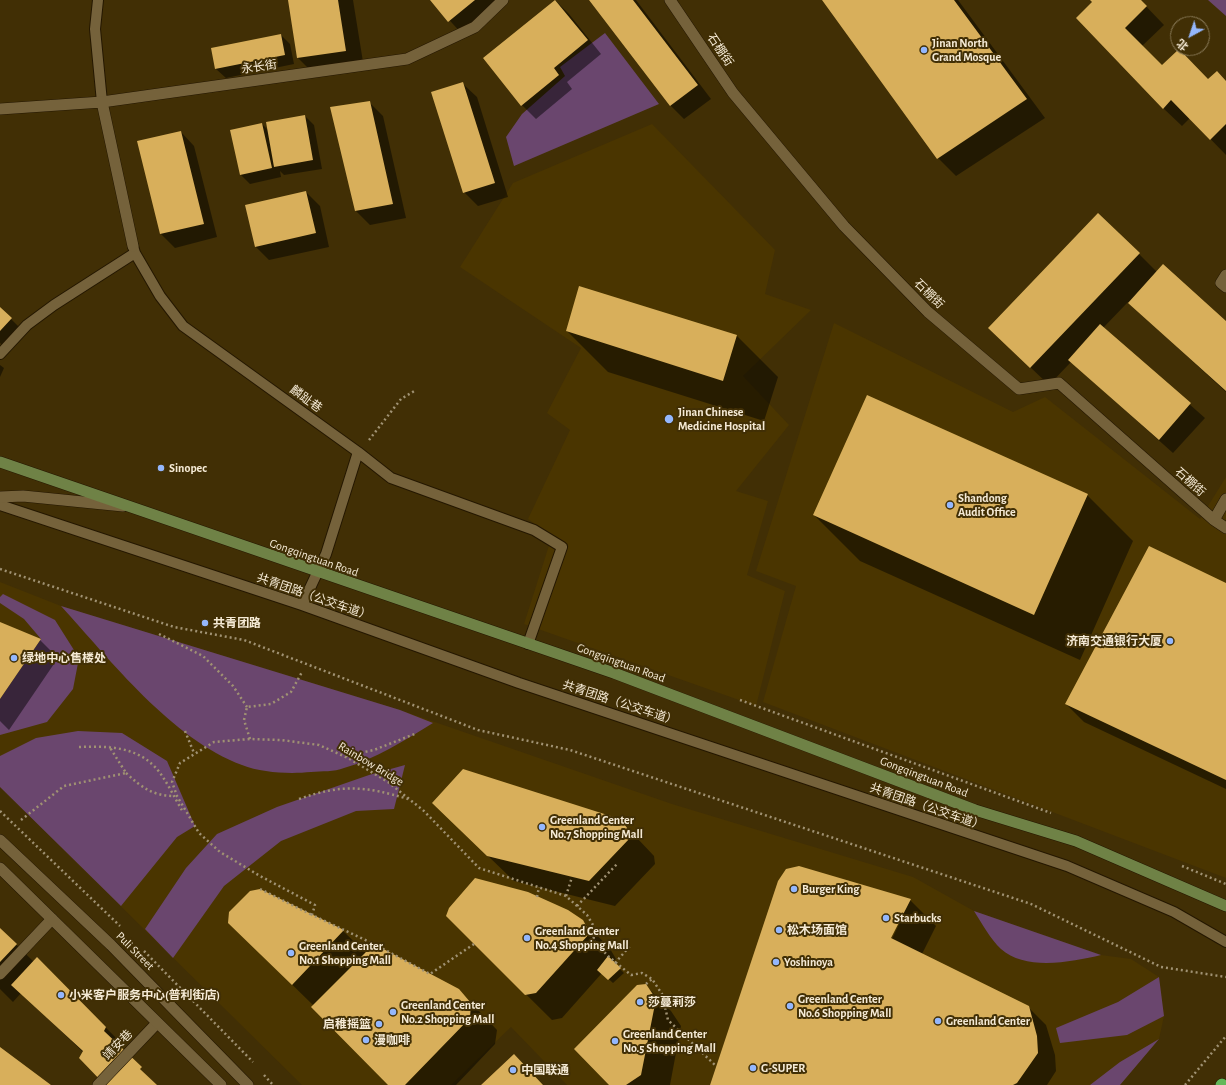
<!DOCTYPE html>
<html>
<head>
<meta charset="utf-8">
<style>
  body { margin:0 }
  #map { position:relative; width:1226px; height:1085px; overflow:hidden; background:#412f05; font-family:"Alegreya Sans","Noto Sans SC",sans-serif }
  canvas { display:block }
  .north { position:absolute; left:1170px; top:16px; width:40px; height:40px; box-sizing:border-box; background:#412f05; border:1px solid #897a58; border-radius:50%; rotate:220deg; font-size:11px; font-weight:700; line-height:16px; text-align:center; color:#f5ead5 }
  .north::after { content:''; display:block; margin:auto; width:14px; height:18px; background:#94b7fd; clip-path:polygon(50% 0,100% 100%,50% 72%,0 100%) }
</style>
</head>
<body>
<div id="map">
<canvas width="1226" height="1085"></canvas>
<div class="north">北</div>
</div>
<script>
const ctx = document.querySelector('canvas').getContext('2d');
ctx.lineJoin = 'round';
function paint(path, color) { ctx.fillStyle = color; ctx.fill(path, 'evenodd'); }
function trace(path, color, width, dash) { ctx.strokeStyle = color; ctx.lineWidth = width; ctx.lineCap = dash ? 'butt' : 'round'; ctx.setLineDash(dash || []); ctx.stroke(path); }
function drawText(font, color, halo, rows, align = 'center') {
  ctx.font = font + ' "Alegreya Sans","Noto Sans SC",sans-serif'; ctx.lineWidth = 4; ctx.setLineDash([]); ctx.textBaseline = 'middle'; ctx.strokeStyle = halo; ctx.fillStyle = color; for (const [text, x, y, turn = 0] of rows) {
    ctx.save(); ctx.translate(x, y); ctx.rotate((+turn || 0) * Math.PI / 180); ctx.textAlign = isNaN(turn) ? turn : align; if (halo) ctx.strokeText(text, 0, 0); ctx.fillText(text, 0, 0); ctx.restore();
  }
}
const built = new Path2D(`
  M652,124L775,250L765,294L811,310L743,376L789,425L736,491L768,501L747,575L785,591L756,706L524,624L552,536L528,519L570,430L547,413L581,348L460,267L513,183Z
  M834,323L1013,412L1045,397L1200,519L1226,477V878L763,702L796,586L756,571Z
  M0,582L61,606L400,710L672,804L913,877L974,911L1101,955L1131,959L1159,977L1164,1016L1159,1039L1120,1085H567L511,1027L451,1085H302L0,787Z`);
const green = new Path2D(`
  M1208,0H1226V16Z
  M605,33L659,104L514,166L506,137L522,114L565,76L560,67Z
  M3,594L55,620L79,658L73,689L47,722L0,735V699L41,639L24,619L0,603V597Z
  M61,606L400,710L433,723C405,740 376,759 344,768C334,772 322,771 311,772C290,774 262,773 242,765C172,739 111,661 61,606Z
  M78,731L122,733L167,761L195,826L177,837L121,906L0,787V756L36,738Z
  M405,765L394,809L356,811L281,841L224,886L173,958L145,929L186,868L217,834L277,807L369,775Z
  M974,911L1101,955C1072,962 1025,971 1001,949C991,940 981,922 974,911Z
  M1159,977L1164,1016L1127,1035L1060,1043L1056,1028L1118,1002Z
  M1159,1039L1120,1085H1090L1120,1062Z`);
const shadow = new Path2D(`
  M289,0H353L364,68L316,76L298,58Z
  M431,0H505L463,35Z
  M591,0H636L711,99L684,119L670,105Z
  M823,0H958L1045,118L956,176L938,158Z
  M1091,0H1140L1164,25L1142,46L1162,66L1209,80L1226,82V155L1190,118L1182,126L1163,108Z
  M556,1L569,14L601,54L567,82L572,89L536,119L522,105Z
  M281,35L290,44L294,64L226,78L216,69L212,49Z
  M463,84L477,97L508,197L478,206L464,192Z
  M369,102L383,116L406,218L370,225L356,211L331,108Z
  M305,116L314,125L322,169L284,175L280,171L281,177L250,184L241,175L231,131L262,124L268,130Z
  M181,132L194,146L217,237L175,248L161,234Z
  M306,192L320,206L329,247L269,260L255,246Z
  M1139,254L1157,272L1226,322V392L1128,302L1103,328L1205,418L1173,453L1071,362L1049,385L1008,346Z
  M0,308L20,328L3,346L0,343Z
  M567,331L737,336L778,377L764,421L608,372Z
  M0,365L4,368L0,377Z
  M1087,495L1133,541L1080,660L860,561L814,515Z
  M1226,584V789L1084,722L1066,704Z
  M0,623L40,640L58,658L9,730L0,721Z
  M620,820L654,856L655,864L615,906L514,881L459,828Z
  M779,881L910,900L936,926L922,954L1028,1007L1046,1025L1055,1055L1056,1071L1047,1085H710ZM902,914H904L890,943L888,942Z
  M259,890L343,931L366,953L459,990L497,1030L495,1044L456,1085H390L314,1006L229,923Z
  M447,916L582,921L609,947L616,959L613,962L624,973L613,983L602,973L562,1018L552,1020Z
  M0,929L34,962L37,958L120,1042L117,1046L156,1085H106L83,1052L21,993L13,1002L0,989Z
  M645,985L671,1011L681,1026L670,1085H610Z`);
const building = new Path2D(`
  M288,0H338L346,51L297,58Z
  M430,0H475L448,22Z
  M555,0L588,40L554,68L559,75L521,106L483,58Z
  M589,0H633L698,85L670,106Z
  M822,0H954L1027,99L937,159Z
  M1090,0H1141L1147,6L1125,28L1162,65L1179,49L1208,79L1217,71L1226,81V124L1210,140L1171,100L1163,109L1076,18L1092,2Z
  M281,34L285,55L215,69L211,48Z
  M463,82L495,183L463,193L431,92Z
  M370,101L393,204L355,211L330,107Z
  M305,115L313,160L274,167L266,122Z
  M262,123L272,168L240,175L230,130Z
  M181,131L204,224L160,234L137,141Z
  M306,191L316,233L255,247L245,205Z
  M1098,213L1140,253L1030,368L988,328Z
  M1163,264L1226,321V391L1128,303Z
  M579,286L737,335L723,381L566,331Z
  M0,307L12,318L0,331Z
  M1100,324L1191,403L1159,440L1068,360Z
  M867,395L1088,494L1034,615L813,515Z
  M1149,546L1226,583V780L1065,704Z
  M0,622L41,639L0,699Z
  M463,769L620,819L628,829L630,838L589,881L487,856L432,803Z
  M799,866L911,899L891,938L1029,1006L1037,1036L1038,1053L1017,1083L1013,1085H710L778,881L786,869Z
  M475,878L528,892L568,910L583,920L590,933L536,993L525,995L446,916L449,908Z
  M260,889L344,930L292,985L228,923L229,912L250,891Z
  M0,928L17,944L0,962Z
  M374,944L459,989L471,1003L470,1018L405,1085H388L311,1007Z
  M608,956L621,968L608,980L597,970Z
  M37,957L106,1027L104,1031L142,1067L140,1069L157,1085H105L79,1058L83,1051L11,985Z
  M646,984L656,999L641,1075L626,1085H609L574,1049L637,985Z
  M0,1047L51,1085H0Z
  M514,1054L543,1085H481Z`);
const path = new Path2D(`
  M369,440L401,399L416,390
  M0,569L174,627L244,640L478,730L570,750L1031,904L1161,967L1226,977
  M159,634L203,656L233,686L247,707
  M740,700L1051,813
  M185,731L194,753
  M250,739L244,720L247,707L271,704L291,692L302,672
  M79,747C106,746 135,746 155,767C165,777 175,799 183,812
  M346,756L374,750L417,733
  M126,773C141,787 153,796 174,796
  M299,799C342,784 365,786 408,799
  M0,811L120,926
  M21,820L64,786L126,773L109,746
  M1182,866L1226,884
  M260,889L312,915
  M566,896L572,877
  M537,897L539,887
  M577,906L618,863
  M474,944L430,974L374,944L312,915L315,905L260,876L220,852L199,833L177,796L172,782L180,763L214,742L250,739L281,740L319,745L348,758L388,782L424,811L479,868L566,896L587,915L596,930L593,940L608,956L631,975L642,973L652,979L662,994L668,1020L716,1066
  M144,951L253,1062
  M615,963L630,946
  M646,984L652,979
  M264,1075L273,1085
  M1185,1085L1226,1036`);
const service = new Path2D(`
  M98,0L95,29L102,102
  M133,246L135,253L160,296L183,326L358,452L326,554L302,605
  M0,354L27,325L54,305L135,253
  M358,452L391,478L534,530L562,547L528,644
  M0,505L302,605L519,683L1067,866L1174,912L1226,942`);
const minor = new Path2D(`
  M670,0L733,93L844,226L928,312L1019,389L1059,383L1214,520L1226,528
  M102,102L133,246
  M0,109L102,102L407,59L475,27L503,0
  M1226,275L1221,283L1226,287
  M1214,520L1226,499
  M0,974L52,919
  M98,1085L157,1023`);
const tertiary = new Path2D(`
  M0,497L23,496L123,506
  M0,840L111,945L248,1085
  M0,868L221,1085`);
const secondary = new Path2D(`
  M0,462L614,673L975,810L1076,841L1226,906`);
const trunk = new Path2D(`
  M1221,1085L1222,1084`);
const markers = [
  [924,50,4,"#94b7fd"],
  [669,419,5,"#94b7fd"],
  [161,468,4,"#94b7fd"],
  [950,505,4,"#94b7fd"],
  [205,623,4,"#94b7fd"],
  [1170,641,4,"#94b7fd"],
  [14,658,4,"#94b7fd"],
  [542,827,4,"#94b7fd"],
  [794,889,4,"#94b7fd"],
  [886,918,4,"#94b7fd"],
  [779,930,4,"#94b7fd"],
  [527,938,4,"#94b7fd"],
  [291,953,4,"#94b7fd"],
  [776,962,4,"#94b7fd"],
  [61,995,4,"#94b7fd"],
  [640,1002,4,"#94b7fd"],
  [790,1006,4,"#94b7fd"],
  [393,1012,4,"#94b7fd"],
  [938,1021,4,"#94b7fd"],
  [379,1024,4,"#94b7fd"],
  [366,1040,4,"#94b7fd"],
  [615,1041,4,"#94b7fd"],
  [753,1068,4,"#94b7fd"],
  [513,1070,4,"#94b7fd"]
];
const poiNames = [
  ["Jinan North",932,43],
  ["Grand Mosque",932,57],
  ["Jinan Chinese",678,412],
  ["Medicine Hospital",678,426],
  ["Sinopec",169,468],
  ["Shandong",958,498],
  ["Audit Office",958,512],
  ["共青团路",213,623],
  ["济南交通银行大厦",1162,641,"right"],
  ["绿地中心售楼处",22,658],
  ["Greenland Center",550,820],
  ["No.7 Shopping Mall",550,834],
  ["Burger King",802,889],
  ["Starbucks",894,918],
  ["松木场面馆",787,930],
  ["Greenland Center",535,931],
  ["No.4 Shopping Mall",535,945],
  ["Greenland Center",299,946],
  ["No.1 Shopping Mall",299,960],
  ["Yoshinoya",784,962],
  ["小米客户服务中心(普利街店)",69,995],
  ["Greenland Center",798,999],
  ["No.6 Shopping Mall",798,1013],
  ["莎蔓莉莎",648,1002],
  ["Greenland Center",401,1005],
  ["No.2 Shopping Mall",401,1019],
  ["Greenland Center",946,1021],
  ["启稚摇篮",371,1024,"right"],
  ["Greenland Center",623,1034],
  ["No.5 Shopping Mall",623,1048],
  ["漫咖啡",374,1040],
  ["G-SUPER",761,1068],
  ["中国联通",521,1070]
];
const streetNames = [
  ["石棚街",720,50,56],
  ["永长街",259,67,-8],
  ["石棚街",929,294,44],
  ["麟趾巷",306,399,36],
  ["石棚街",1190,482,42],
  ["Gongqingtuan Road",314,558,19],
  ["共青团路（公交车道）",314,597,19],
  ["Gongqingtuan Road",621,663,20],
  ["共青团路（公交车道）",620,703,18],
  ["Rainbow Bridge",371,764,31],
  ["Gongqingtuan Road",924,777,21],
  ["共青团路（公交车道）",927,807,19],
  ["Puli Street",135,951,45],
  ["靖安巷",118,1045,-46]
];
paint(built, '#4a3500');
paint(green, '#6a466e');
paint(shadow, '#0007');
paint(building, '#d8af5b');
trace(service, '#241700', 12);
trace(minor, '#241700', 12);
trace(tertiary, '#241700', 12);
trace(secondary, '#241700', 12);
trace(trunk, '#241700', 12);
trace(path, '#a09273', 2.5, [2, 3]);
trace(service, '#75623b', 10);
trace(minor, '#75623b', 11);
trace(tertiary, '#75623b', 11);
trace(secondary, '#6f8246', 11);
trace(trunk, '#64b85a', 11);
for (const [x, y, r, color] of markers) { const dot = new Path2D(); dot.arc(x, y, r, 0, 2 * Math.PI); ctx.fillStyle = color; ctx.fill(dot); trace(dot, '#412f05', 1.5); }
drawText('bold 12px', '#f5ead5', '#412f05', poiNames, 'left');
drawText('12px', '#f5ead5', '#412f05', streetNames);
</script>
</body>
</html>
